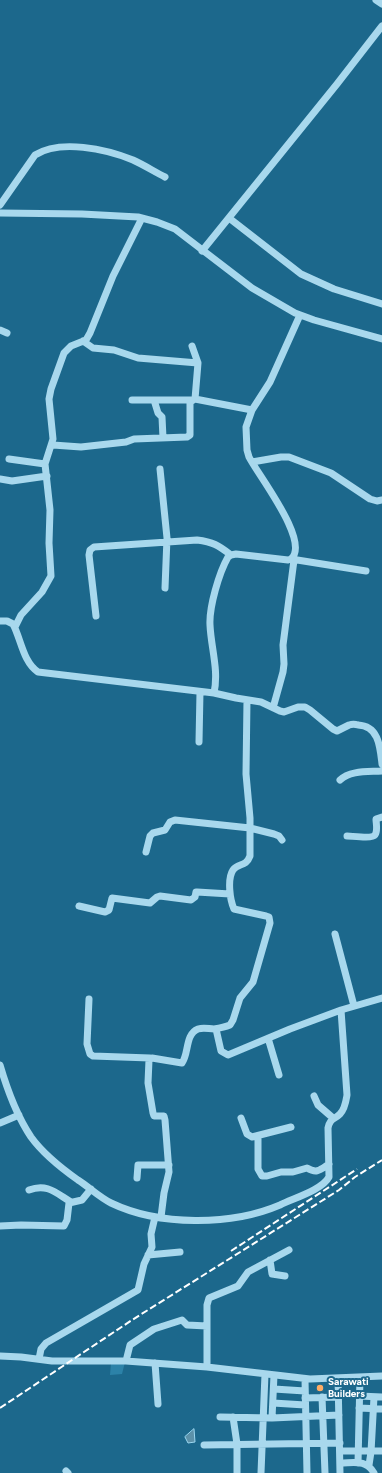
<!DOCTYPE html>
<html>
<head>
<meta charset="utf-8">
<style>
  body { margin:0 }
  canvas { display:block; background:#1c688c }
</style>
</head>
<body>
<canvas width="382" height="1473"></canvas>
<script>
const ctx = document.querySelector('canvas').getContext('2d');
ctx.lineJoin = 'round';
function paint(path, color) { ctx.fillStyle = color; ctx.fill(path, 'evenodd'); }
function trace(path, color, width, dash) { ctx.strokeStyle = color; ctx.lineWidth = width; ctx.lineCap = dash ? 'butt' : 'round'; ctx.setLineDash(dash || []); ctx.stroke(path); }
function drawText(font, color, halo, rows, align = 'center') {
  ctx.font = font + ' Figtree,sans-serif'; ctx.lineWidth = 4; ctx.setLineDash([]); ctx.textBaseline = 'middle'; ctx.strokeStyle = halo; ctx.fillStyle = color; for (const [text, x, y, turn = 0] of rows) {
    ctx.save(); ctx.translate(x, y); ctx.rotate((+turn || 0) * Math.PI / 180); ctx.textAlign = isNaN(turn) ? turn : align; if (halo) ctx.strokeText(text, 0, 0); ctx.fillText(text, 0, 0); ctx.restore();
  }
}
const green = new Path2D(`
  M125,1362L122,1374L110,1375L111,1363Z`);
const water = new Path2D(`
  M194,1429L195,1442L188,1443L185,1437Z`);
const minor = new Path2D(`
  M376,0L382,4
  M0,205L35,155C60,139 106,149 133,160C144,165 155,172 165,177
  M0,213L82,214L138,217L157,222L175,229L252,288L295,313L314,320L382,339
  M229,218L301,274L334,289L382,304
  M202,251L337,84L382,26
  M0,330L7,333
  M83,341L93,348L114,350L138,358L198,363
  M192,346L198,363L195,399
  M132,400H192
  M154,400L158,413L162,417L163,438
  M53,445L81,447L126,442L134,439L187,437L190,435V402L195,399L252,410
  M9,459L45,464
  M252,462L281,457H289L331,473L370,499L377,501L382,500
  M160,469L167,538L165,588
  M0,479L12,481L47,476
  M291,559L366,571
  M96,616L89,555L90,550L94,547L197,540C213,542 218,545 231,555
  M0,621H7L13,624C21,639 23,662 38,672L214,693C219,670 211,648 210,625C209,607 219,573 228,557L231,555L236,554L288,560L291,559C311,542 258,475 249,457L247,450L246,427L252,410L270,382L300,315
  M15,627L21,615L42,592L51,576L49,543L50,510L45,464L53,439L49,399L51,389L64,353L71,346L86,340L90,333L113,276L142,218
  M214,693L236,698L261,702L280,711L284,712L298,707H305L310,710L333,729L337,731C341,729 345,727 349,725C352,724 355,724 358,725C379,726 380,747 382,764
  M273,708L283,672L284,664L283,645L294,560
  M199,742L200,692
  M340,780C350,770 369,772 382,771
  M347,836C352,836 372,839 375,835C378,831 376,823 376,819L382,817
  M146,852L150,836L153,833L165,830L170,822L175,820L250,828L274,834L279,836L282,840
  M79,906L105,912L109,910L112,898L150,903L157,897L160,896L191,900L195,897L196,892H197L230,894
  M335,934L354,1006
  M89,999L87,1044L90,1054L93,1056L150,1058
  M216,1029L221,1051L228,1055L290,1029L341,1010
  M268,1038L279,1075
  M0,1065C7,1089 17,1116 31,1137C44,1155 61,1168 78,1180C89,1187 99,1197 111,1203C159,1226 231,1226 280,1205C294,1198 322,1190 329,1177L328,1128C330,1118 334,1120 340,1114C345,1109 346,1101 347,1095L341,1010L382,998
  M314,1096L318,1105L333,1118
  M241,1118L247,1134L252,1137L291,1127
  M0,1123L19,1115
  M258,1136V1169L262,1176H267L281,1172H293L307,1168C317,1174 320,1170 329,1164
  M137,1178L138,1165H169
  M29,1190C47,1183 56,1193 71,1202
  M161,1217L164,1193L169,1172L165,1120L164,1116H154L153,1113L148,1083L149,1060L152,1058L182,1063C189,1054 185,1034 198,1029C204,1027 209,1029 214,1029C220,1028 225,1027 230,1025L233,1020L240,998L253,982L270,923L269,917L266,916L234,909C230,900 227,879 233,870C238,863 246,867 250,856V818L246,774L247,700
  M0,1226L21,1225L64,1226L67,1220L69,1203L82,1200L91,1189
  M148,1255L180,1252
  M270,1260L272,1274L285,1276
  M0,1356L21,1357L52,1361H126L207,1367L310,1379L382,1376
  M39,1359L41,1349L46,1343L138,1290L144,1264L152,1247L151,1234L155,1217
  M126,1361L130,1345L154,1329L182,1320L187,1325L207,1326
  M155,1363L158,1404
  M207,1367V1305L209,1298L238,1286L248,1272L289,1250
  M338,1378L340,1473
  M305,1379L307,1473
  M274,1389L305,1391
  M359,1396L382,1397
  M322,1397L325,1473
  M305,1398L339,1397
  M273,1403L305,1405
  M359,1408L382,1409
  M220,1417L272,1418L339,1415
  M233,1417L237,1444V1473
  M272,1418L274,1375
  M204,1445L340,1443
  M340,1451H382
  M340,1463C354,1463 366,1459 374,1473
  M358,1463L360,1377
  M369,1465L371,1452L374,1397
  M66,1471L68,1473
  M261,1473L265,1374`);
const rail = new Path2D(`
  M231,1251L357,1169
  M0,1408L132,1320L339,1190L355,1177L382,1160`);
const markers = [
  [320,1388,4,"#feac65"]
];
const poiNames = [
  ["Sarawati",328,1382],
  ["Builders",328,1394]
];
paint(green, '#2c82a8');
paint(water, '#5c91a9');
trace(water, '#9bd6ef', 1);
trace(minor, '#a8d8ed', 7);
trace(rail, '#fff', 2, [7, 3]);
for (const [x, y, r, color] of markers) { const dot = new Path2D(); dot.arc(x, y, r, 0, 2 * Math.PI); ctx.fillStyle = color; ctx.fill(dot); trace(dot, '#1c688c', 1.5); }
drawText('bold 10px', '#fff', '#1c688c', poiNames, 'left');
</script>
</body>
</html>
